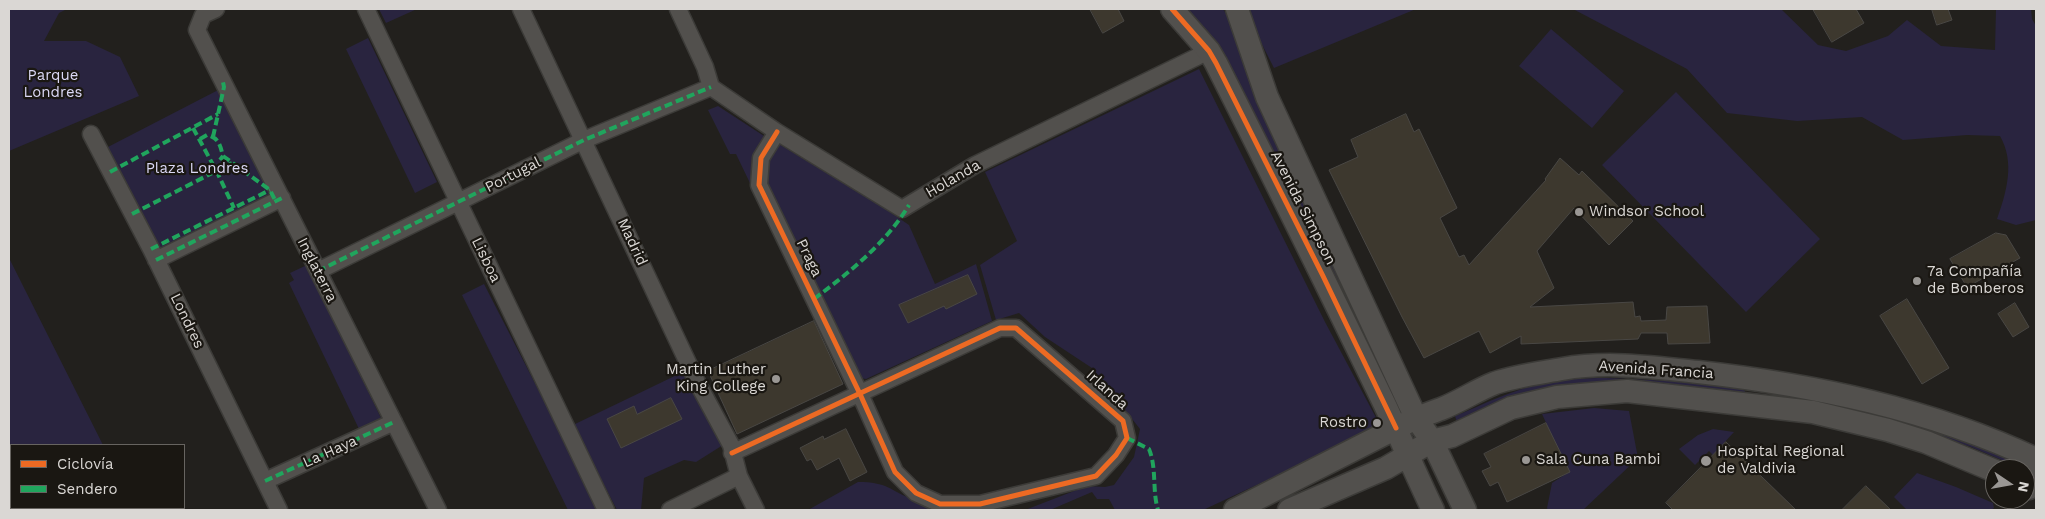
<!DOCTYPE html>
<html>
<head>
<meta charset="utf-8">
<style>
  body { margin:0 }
  #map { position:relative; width:2045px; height:519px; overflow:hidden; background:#22201d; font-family:"Work Sans",sans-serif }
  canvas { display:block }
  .frame { position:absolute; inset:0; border:10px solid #dad7d4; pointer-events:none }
  .legend { position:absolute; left:10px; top:444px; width:175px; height:65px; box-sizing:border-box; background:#1a1712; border:1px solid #676460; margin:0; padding:6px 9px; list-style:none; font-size:15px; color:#dad7d4 }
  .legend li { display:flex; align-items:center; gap:10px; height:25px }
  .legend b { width:25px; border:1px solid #676460 }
  .north { position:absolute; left:1985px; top:459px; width:50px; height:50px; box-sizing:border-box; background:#1a1712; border:1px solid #676460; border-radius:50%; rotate:102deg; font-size:14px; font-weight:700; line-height:20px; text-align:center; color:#dad7d4 }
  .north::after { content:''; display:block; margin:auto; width:18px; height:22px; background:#9a9794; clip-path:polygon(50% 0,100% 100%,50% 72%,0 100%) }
</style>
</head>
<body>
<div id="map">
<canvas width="2045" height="519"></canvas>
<div class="frame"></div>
<ul class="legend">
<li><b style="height:6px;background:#ed6a23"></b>Ciclovía</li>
<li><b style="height:6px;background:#20a55d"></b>Sendero</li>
</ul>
<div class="north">N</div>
</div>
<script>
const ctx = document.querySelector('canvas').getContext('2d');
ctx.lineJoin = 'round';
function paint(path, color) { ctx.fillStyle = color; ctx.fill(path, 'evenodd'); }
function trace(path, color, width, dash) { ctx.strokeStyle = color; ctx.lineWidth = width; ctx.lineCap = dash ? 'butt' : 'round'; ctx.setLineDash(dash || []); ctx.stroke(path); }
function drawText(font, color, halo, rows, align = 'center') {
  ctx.font = font + ' "Work Sans",sans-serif'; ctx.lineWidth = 4.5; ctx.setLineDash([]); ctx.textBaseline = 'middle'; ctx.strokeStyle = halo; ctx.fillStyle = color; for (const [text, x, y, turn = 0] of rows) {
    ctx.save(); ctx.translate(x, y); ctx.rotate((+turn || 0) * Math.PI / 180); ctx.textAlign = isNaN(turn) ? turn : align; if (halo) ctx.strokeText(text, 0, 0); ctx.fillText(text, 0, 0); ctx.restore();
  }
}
const green = new Path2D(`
  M9,9H67L59,13L44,41H86L120,57L139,96L9,151Z
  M379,9H417L386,23Z
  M1185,9H1223L1236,30L1401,404L1396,406Z
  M1244,9H1416L1274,68Z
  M1573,9H1781L1818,45L1846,51L1888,36L1907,20L1941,46L1995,50L1996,9H2031L2032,19L2036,26V220L2016,225L1997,219C2007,191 2015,162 2000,136L1967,135L1903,140L1862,117L1797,121L1727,113L1687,69Z
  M1551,29L1624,91L1592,128L1519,66Z
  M368,38L437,182L415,193L346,49Z
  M1199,69L1325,322L1381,427L1203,510H1115L1109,499H1097L1092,492L1050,510H1025L1087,486L1105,487L1114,485L1134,457L1140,429L1092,368L1045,337L1019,313L996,320L980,265L1017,241L985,172Z
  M224,87L281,195L162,253L106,148Z
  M1676,92L1820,239L1746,312L1602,165Z
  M718,106L764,136L763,146L757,156L810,308L736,154H730L708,110Z
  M779,144L884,208L909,225L935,284L976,264L992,321L866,379L860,378L764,181L763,168Z
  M9,258L103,445H11V508H133L134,510H9Z
  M307,265L381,418L359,429L289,283L294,280L290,273Z
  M484,284L600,510H568L462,295Z
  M683,372L723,445L696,462L684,460L644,478L641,510H617L573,425Z
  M1606,378L1672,381L1742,389L1745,391L1744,394L1687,390L1457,422L1455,416C1484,404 1514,389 1545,383C1565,379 1585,378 1606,378Z
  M1594,408L1629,411L1638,458L1583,510H1548L1547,508L1552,483L1569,472L1542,414Z
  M1876,408L2025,462L2023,469L1971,447L1875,416Z
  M1713,429L1734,432L1713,455L1709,451L1695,465L1679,449L1698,435Z
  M1917,473L1956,487L1993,503L1994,508L1991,510H1907L1894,497Z
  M858,482C888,482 889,490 914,500C924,505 937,507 948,510H808Z`);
const building = new Path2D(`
  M1090,9H1118L1124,21L1103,33Z
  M1813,9H1856L1864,23L1832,42Z
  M1932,9H1948L1952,20L1937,25Z
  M1406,114L1414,132L1419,129L1457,208L1440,218L1459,257L1464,255L1469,265L1546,180L1545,179L1560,158L1579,175L1582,171L1633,221L1609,245L1574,208L1537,251L1554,288L1530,307L1633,302L1635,317L1640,316L1641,321L1666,320L1667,307L1707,306L1710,343L1668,344L1667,333H1641L1638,339L1521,344V336L1490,353L1479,331L1424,358L1402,317L1329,170L1358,157L1351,140Z
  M1996,233L2006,235L2020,258L1967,287L1950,259Z
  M968,275L977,294L946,309L944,306L908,323L899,305Z
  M1907,299L1949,368L1922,384L1880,316Z
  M2015,303L2029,327L2013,337L1998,314Z
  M814,321L843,384L737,434L708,371Z
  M671,398L682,419L621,448L607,419L634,406L637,414Z
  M1546,423L1570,472L1507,502L1498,482L1490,486L1482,471L1491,467L1484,454Z
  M846,429L867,472L850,481L839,458L817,470L811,459L807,461L800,448L823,436L824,439Z
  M1726,442L1762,477L1796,510H1673L1666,503Z
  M1866,486L1891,510H1842Z`);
const minor = new Path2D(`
  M216,9L203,15L197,30L438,510
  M366,9L606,510
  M521,9L697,382L731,445L739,476L756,510
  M678,9L705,67L711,87
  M711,87L777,132L902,209L975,165L1209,51
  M91,134L151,249L279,510
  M156,260L282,198
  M318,271L584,140L711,87
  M732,453L1000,328H1016L1123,421L1127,438L1116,455L1096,476L980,504H940L916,493L895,472L860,394L759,185L761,158L777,132
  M265,481L394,422
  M670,510L739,476`);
const secondary = new Path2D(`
  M1172,9L1209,51L1216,63C1273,176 1329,289 1384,403C1401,439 1416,475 1433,510
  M1237,9L1267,97L1416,418L1432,441L1465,510
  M2029,488L2036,475
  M1235,510L1416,418C1424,415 1433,412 1441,409C1459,402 1477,390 1495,383C1516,376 1540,373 1562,369C1607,361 1652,367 1698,372C1815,385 1929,409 2036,459
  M1289,510L1386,468L1432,441L1452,436L1511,408L1557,397L1627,391L1813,412L1888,430L1926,442L1995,471`);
const quiet = new Path2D(`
  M193,128L217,172L234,208
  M213,137L224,87L223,82
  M200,139L207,135C219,138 220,145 223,156L220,160
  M223,156L270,190L276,202
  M110,172L218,114
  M132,214L232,163
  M151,249L270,190
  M156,260L282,198
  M318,271L584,140L711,87
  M814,299C850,272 886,243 909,205
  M1127,438L1149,449C1157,469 1152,490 1158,510
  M265,481L394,422`);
const cycleway = new Path2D(`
  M1172,9L1209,51L1216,63L1323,276L1396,428
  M732,453L1000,328H1016L1123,421L1127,438L1116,455L1096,476L980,504H940L916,493L895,472L860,394L759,185L761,158L777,132`);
const markers = [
  [1579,212,5,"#9a9794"],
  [1917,281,5,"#9a9794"],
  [776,379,5,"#9a9794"],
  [1377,423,5,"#9a9794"],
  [1526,460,5,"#9a9794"],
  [1706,461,6,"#9a9794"]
];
const parkNames = [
  ["Parque",53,76],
  ["Londres",53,93],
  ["Plaza Londres",197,169]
];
const streetNames = [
  ["Portugal",513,175,-27],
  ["Holanda",953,179,-30],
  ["Avenida Simpson",1303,208,63],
  ["Madrid",632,242,65],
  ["Praga",809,258,64],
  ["Lisboa",486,260,64],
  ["Inglaterra",317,270,63],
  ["Londres",187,321,64],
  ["Avenida Francia",1656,370,4],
  ["Irlanda",1107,390,42],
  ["La Haya",330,452,-24]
];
const poiNames = [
  ["Windsor School",1589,212],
  ["7a Compañía",1927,272],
  ["de Bomberos",1927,289],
  ["Martin Luther",766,370,"right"],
  ["King College",766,387,"right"],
  ["Rostro",1367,423,"right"],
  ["Hospital Regional",1717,452],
  ["de Valdivia",1717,469],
  ["Sala Cuna Bambi",1536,460]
];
paint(green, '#29243f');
paint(building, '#3d382e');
trace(building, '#494744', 1);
trace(minor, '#3c3b38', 19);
trace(secondary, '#3c3b38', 25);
trace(minor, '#52504d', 16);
trace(secondary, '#52504d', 22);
trace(quiet, '#20a55d', 4, [8, 4]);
trace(cycleway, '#ed6a23', 5);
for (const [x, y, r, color] of markers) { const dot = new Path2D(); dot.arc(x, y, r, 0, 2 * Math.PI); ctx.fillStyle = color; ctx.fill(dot); trace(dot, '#1a1712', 2); }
drawText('15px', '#dbd8f5', '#1a1712', parkNames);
drawText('15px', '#dad7d4', '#1a1712', streetNames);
drawText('15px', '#dad7d4', '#1a1712', poiNames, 'left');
</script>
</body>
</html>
